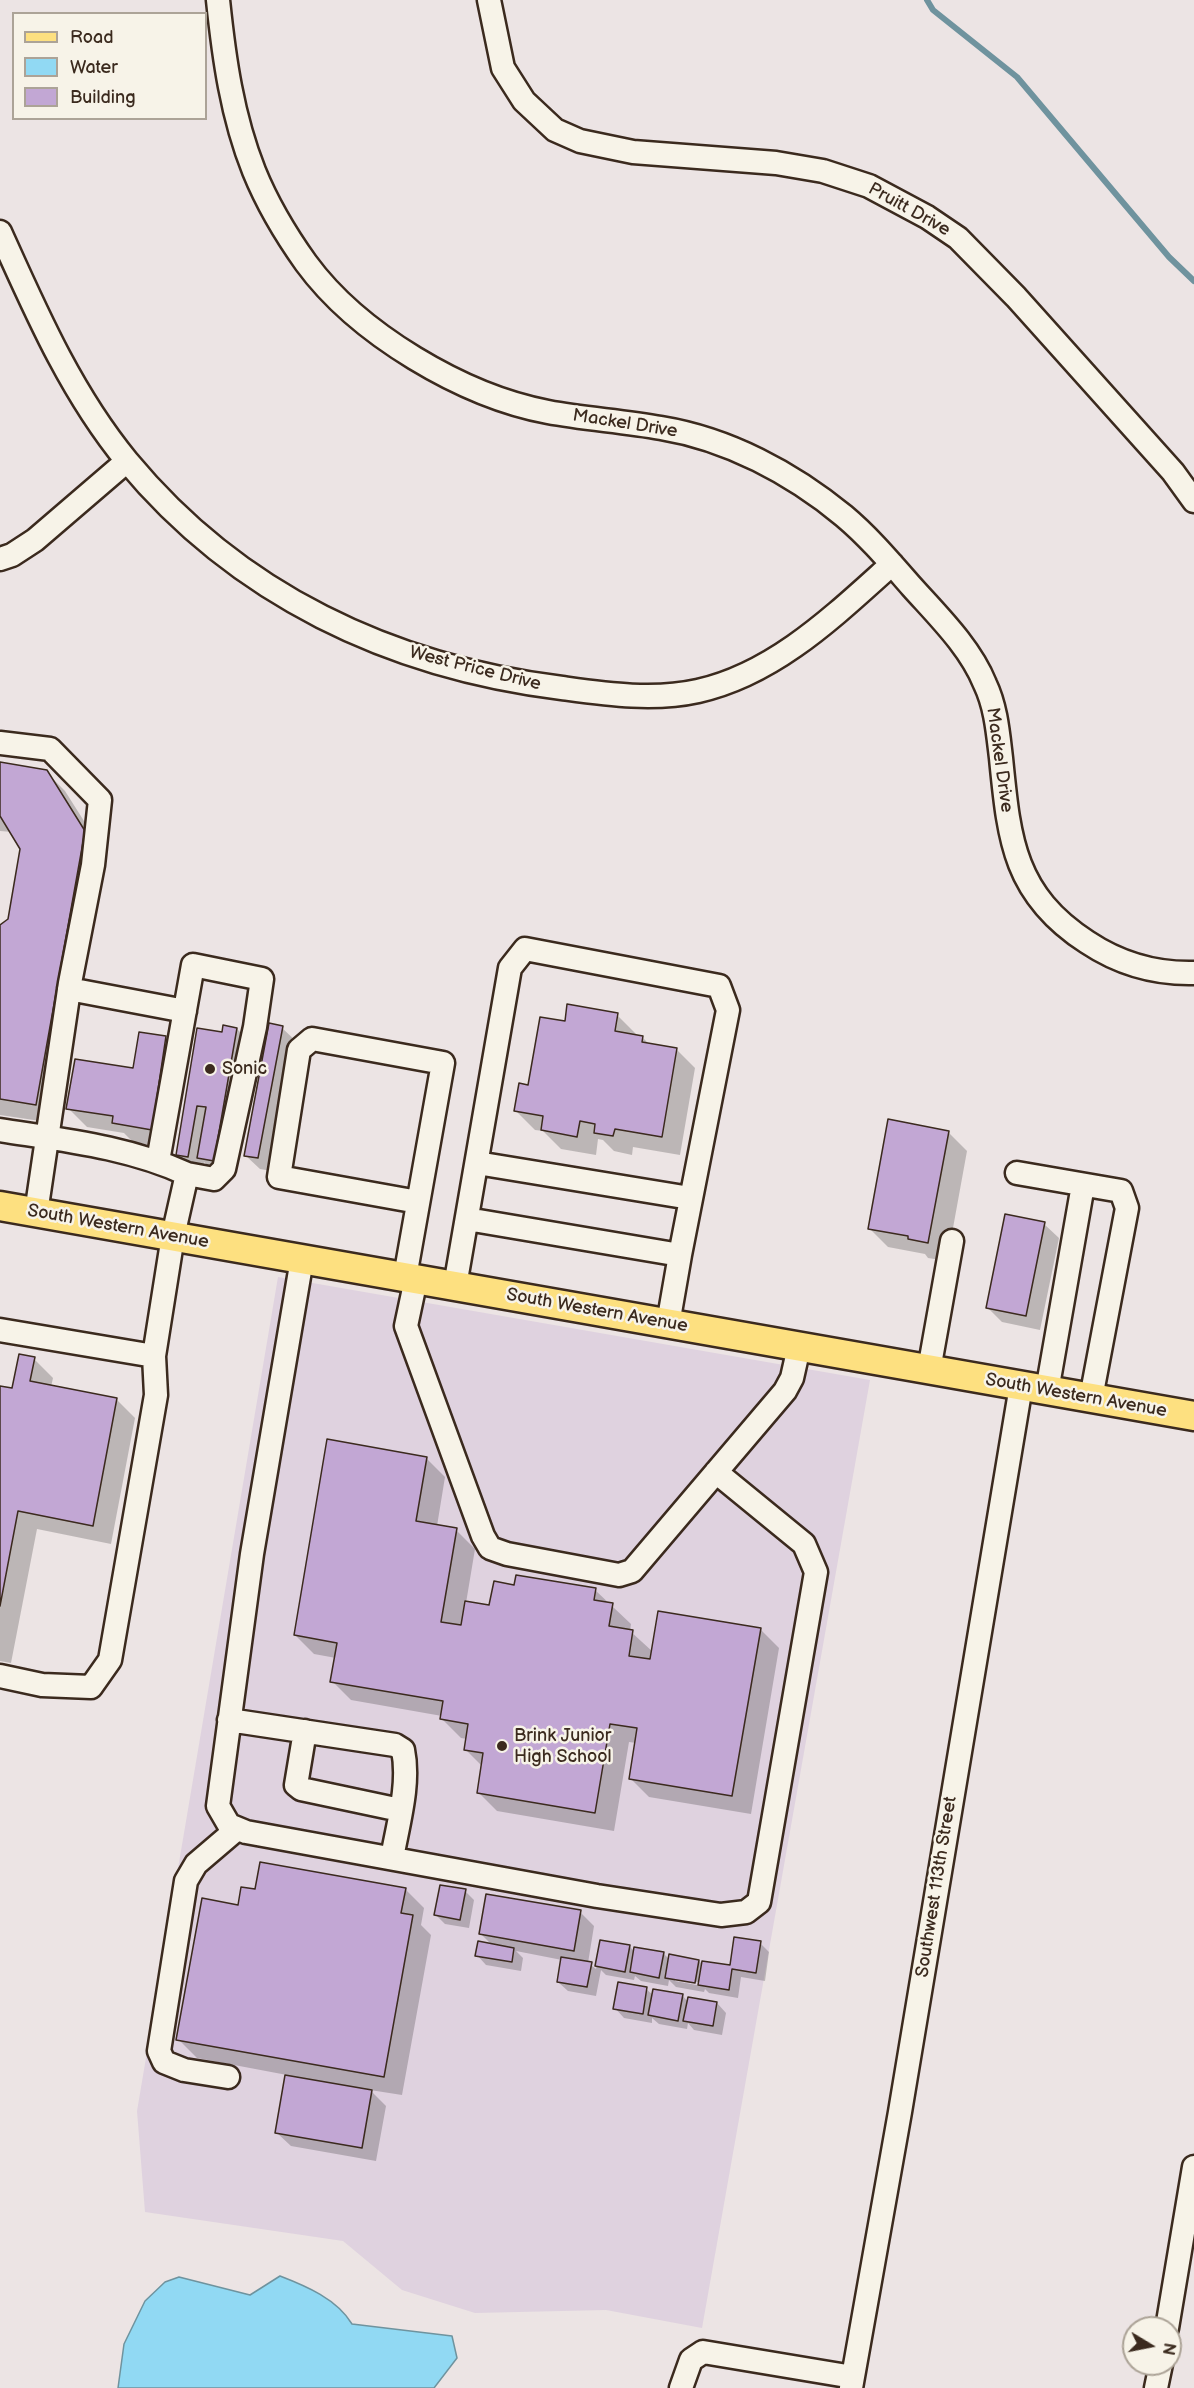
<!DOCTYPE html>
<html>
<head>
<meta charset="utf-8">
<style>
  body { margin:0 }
  #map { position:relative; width:1194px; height:2388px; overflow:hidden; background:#ece4e4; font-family:"Balsamiq Sans",sans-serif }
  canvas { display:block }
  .legend { position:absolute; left:12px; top:12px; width:195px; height:108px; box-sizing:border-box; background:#f7f3e8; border:2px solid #aca397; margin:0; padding:8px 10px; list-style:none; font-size:18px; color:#3b2a1e }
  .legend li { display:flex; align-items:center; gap:12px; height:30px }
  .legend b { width:30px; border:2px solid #aca397 }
  .north { position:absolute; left:1122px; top:2316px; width:60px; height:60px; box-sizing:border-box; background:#f7f3e8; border:2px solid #aca397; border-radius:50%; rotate:100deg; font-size:16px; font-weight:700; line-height:24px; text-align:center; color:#3b2a1e }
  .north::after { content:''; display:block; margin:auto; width:21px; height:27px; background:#3b2a1e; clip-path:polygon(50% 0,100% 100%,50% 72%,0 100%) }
</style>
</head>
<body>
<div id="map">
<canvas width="1194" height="2388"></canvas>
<ul class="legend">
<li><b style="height:8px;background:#fde080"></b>Road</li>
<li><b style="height:16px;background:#91d9f3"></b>Water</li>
<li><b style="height:16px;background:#c2a7d4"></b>Building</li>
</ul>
<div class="north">N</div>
</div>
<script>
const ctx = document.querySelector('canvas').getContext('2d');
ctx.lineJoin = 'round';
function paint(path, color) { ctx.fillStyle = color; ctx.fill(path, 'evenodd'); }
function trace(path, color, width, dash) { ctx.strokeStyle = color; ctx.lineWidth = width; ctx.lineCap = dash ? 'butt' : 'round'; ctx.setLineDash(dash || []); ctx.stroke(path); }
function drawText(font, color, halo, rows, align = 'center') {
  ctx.font = font + ' "Balsamiq Sans",sans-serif'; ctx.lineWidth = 5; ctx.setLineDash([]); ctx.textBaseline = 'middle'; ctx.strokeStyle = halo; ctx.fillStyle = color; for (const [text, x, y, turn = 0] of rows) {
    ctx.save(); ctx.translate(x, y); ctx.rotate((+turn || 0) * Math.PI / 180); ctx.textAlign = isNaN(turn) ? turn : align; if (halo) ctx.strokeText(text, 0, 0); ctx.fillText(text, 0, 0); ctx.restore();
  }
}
const built = new Path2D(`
  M278,1277L870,1380L702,2328L606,2310L475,2313L402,2290L343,2241L145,2212L137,2111Z`);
const water = new Path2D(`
  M280,2276C306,2286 337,2299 352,2324L452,2336L457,2358L434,2388H118L124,2344L145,2301L165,2282L179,2277L250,2295Z`);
const shadow = new Path2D(`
  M0,764L46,772L65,791L103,851L54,1123L0,1115V927L10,920L22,849L12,832L0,831Z
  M617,1015L636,1034V1036L642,1037L650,1045L676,1049L695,1068L680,1155L633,1147L632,1155L614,1151L603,1140L598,1139L596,1155L561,1149L543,1131L535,1130L516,1111L566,1022Z
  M282,1028L297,1042L272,1171L260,1169L245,1155Z
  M237,1029L251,1043L213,1171L204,1162L202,1170L191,1168L177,1154L223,1034Z
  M166,1038L185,1057L170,1148L133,1142L124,1133L87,1127L68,1108L134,1070Z
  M948,1132L967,1151L947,1261L928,1258L925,1254L888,1247L869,1228Z
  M1044,1224L1059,1238L1040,1330L1002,1322L988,1308Z
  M34,1359L53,1378L51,1387L116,1399L135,1418L111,1544L37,1529L11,1663L0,1661V1387L13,1390Z
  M426,1458L445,1477L437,1526L456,1530L475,1549L466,1603L491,1607L515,1586L595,1590L631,1624L630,1631L653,1652L760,1629L779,1648L751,1814L649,1797L630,1778L636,1743L629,1742L614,1831L497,1811L478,1792L483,1767L465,1749L467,1739L461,1738L442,1719V1716L351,1700L332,1681L336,1658L314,1654L295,1635Z
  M405,1889L424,1908L421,1925L431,1935L402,2095L370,2090L386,2106L376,2161L291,2146L276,2132L287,2075L197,2058L178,2039L239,1907L256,1891Z
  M465,1891L474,1900L469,1928L445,1924L436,1915Z
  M580,1912L594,1926L588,1963L596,1969L601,1941L629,1946L635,1952L663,1953L670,1960L699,1961L703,1965L731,1967L760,1943L769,1952L765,1981L741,1977L738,1998L709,1993L705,1989L704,1992L676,1987L669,1980L668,1986L641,1981L635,1976L634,1980L606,1975L601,1970L596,1996L568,1991L558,1982L562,1960L516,1951L523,1958L521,1971L486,1965L477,1955L492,1945L480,1933ZM675,1978L703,1983L702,1986L675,1981Z
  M646,1989L653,1995H682L688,2002L717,2003L726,2013L722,2035L694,2030L688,2023L687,2029L659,2024L652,2018V2023L624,2018L615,2008Z`);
const stream = new Path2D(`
  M927,0L933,10L1017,77L1169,257L1194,281`);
const building = new Path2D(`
  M0,762L47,770L85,831L36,1105L0,1099V925L8,919L20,849L0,816Z
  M567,1004L618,1013L615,1031L643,1036L642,1042L677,1048L662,1137L615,1129L613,1136L594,1133L595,1124L580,1121L577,1137L541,1130L543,1116L514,1111L519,1083L528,1085L540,1017L565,1021Z
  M269,1023L283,1026L258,1158L244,1156Z
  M223,1025L237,1028L214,1161L197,1158L206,1107L197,1106L188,1157L176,1155L197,1028L222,1032Z
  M139,1032L166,1036L152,1130L112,1123L113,1116L66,1109L75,1059L133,1068Z
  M888,1119L949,1131L928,1243L908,1239V1236L868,1229Z
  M1005,1214L1045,1222L1026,1316L986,1308Z
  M19,1354L35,1357L30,1381L117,1398L93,1526L18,1511L0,1606V1386L12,1388Z
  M327,1439L427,1457L416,1521L457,1528L441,1622L461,1625L465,1601L489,1605L494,1581L514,1585L516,1575L596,1588L594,1600L613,1603L609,1626L633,1630L629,1656L650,1659L658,1611L761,1628L732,1796L629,1779L637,1728L610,1724L595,1813L477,1793L483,1753L464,1750L468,1724L440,1719L443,1701L330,1682L337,1643L294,1635Z
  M260,1862L406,1888L401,1913L413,1915L384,2077L176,2040L202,1898L238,1905L241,1887L255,1889Z
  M440,1885L466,1889L460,1920L434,1915Z
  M486,1894L581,1910L574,1951L479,1934Z
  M734,1937L761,1941L756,1973L732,1969L729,1990L698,1985L702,1961L730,1965Z
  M600,1940L630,1945L625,1972L595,1966Z
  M478,1941L514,1948L512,1962L475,1956Z
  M634,1947L664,1952L659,1978L630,1972Z
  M669,1954L699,1960L695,1983L665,1978Z
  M561,1957L592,1962L587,1987L557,1982Z
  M618,1982L647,1987L643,2014L613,2009Z
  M653,1989L683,1994L678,2021L648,2015Z
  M688,1997L717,2002L713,2026L683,2021Z
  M285,2075L372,2090L362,2148L275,2133Z`);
const minor = new Path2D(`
  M218,0C224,58 232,116 254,171C267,203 286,235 306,263C358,334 463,396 548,412C585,419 623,421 661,428C728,439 792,473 844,516C869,537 890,562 912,587C938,616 970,647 985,684C996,707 998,733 1001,758C1009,838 1013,894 1087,942C1120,964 1154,974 1194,973
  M489,0L503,68L524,101L555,130L580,141L633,152L776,163L823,171L869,186L927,217L958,238L1016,297L1173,472L1194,501
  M0,232C36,312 71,393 127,461C238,595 391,667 562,688C606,694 653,701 698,691C775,674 835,615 892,564
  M0,559L12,555L35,540L127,461
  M0,743L50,749L100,800L93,865L70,983L36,1213
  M69,989L185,1011
  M0,1130C63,1140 129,1147 187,1174L173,1236L154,1356
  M158,1161L193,965L262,979L255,1027L224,1169L214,1179L187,1174
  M477,1163L690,1198
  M1017,1173L1121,1191L1127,1208L1091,1398
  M302,1259L252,1554L218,1806L229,1825L246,1832L597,1896L721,1915L746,1912L759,1902L816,1572L804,1544L716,1472
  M405,1277L443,1063L312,1039L299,1050L279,1177L418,1202
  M416,1279L406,1326L483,1536L490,1548L507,1554L619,1575L632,1571L785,1391L792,1378L799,1347
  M455,1286L510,968L525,949L719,986L728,1010L680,1255L467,1219
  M668,1324L680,1255
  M0,1330L154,1356L156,1395L110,1660L91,1687L42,1685L0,1676
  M929,1370L952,1241
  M1047,1391L1083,1185
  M229,1720L395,1745L403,1750C410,1784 398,1824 392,1858
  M305,1731L296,1785L301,1789L400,1810
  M228,2077L184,2070L164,2062L159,2051L186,1881L196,1864L237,1829
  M1167,2328L1194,2167
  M681,2388L691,2360L703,2352L853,2377
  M851,2388L900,2112L1021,1386
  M1156,2388L1161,2364`);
const major = new Path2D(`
  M0,1206L1194,1416`);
const markers = [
  [210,1069,6,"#3b2a1e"],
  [502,1746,6,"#3b2a1e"]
];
const streetNames = [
  ["Pruitt Drive",909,210,29],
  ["Mackel Drive",625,424,9],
  ["West Price Drive",475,669,14],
  ["Mackel Drive",999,760,82],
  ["South Western Avenue",118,1227,10],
  ["South Western Avenue",597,1311,10],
  ["South Western Avenue",1076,1396,10],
  ["Southwest 113th Street",937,1887,-81]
];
const poiNames = [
  ["Sonic",222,1069],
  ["Brink Junior",514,1736],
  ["High School",514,1757]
];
paint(built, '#dfd2df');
paint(water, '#91d9f3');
trace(water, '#6f939e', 1.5);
paint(shadow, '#0003');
trace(stream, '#6f939e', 6);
paint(building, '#c2a7d4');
trace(building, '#3b2a1e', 1.5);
trace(minor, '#3b2a1e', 27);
trace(major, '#3b2a1e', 33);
trace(minor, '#f7f3e8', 22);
trace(major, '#fde080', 28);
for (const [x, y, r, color] of markers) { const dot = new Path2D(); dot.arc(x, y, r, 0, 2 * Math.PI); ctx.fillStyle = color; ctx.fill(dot); trace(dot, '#f7f3e8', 2); }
drawText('18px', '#3b2a1e', '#f7f3e8', streetNames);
drawText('18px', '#3b2a1e', '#f7f3e8', poiNames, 'left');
</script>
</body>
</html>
